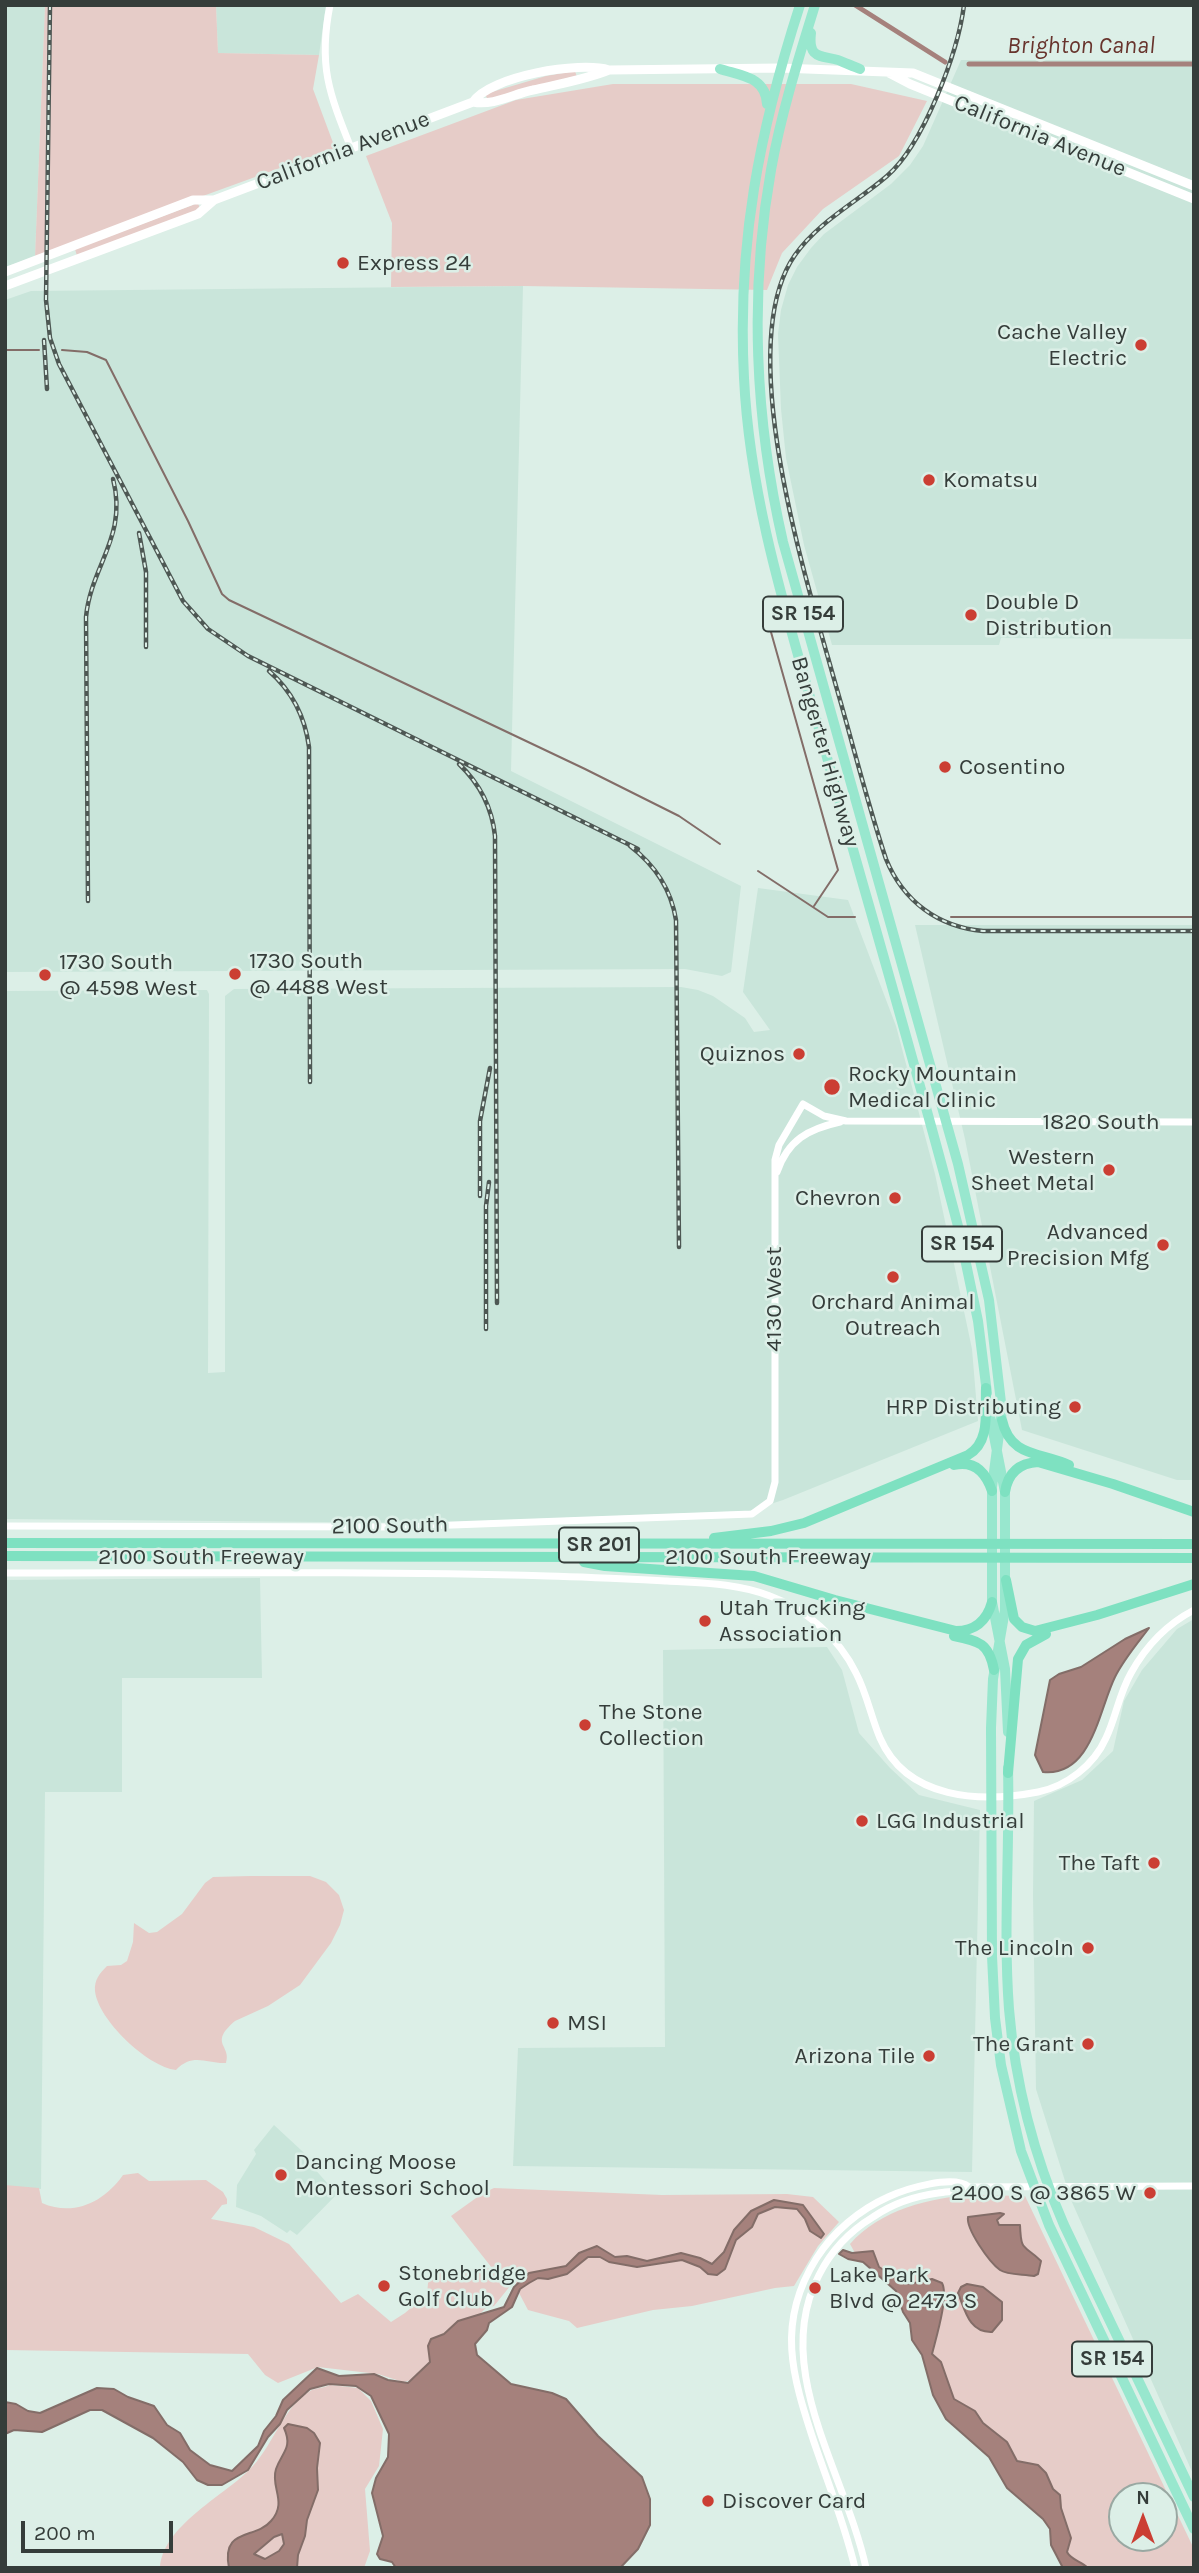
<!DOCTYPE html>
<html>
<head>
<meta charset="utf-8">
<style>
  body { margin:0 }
  #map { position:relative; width:1199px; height:2573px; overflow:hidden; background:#dcefe7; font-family:Karla,sans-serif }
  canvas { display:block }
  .frame { position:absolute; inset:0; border:7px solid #353d3a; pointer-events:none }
  .north { position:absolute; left:1108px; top:2482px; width:70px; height:70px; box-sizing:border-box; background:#dcefe7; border:2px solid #99a8a2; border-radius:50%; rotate:0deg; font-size:19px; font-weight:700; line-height:28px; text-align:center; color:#353d3a }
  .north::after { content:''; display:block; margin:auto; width:24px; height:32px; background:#cb3e33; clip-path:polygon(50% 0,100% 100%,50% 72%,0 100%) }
  .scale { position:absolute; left:21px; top:2521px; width:152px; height:32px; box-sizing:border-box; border:4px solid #353d3a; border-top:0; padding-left:9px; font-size:21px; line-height:24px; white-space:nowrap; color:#353d3a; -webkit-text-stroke:5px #dcefe7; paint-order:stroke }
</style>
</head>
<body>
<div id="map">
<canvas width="1199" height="2573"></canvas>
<div class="frame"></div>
<div class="north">N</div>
<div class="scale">200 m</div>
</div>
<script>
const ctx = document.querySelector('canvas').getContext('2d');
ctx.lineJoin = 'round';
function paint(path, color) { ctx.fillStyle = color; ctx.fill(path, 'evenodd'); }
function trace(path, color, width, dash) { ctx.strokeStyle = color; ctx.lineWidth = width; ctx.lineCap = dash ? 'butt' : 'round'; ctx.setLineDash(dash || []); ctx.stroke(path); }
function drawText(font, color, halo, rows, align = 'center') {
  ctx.font = font + ' Karla,sans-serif'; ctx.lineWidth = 5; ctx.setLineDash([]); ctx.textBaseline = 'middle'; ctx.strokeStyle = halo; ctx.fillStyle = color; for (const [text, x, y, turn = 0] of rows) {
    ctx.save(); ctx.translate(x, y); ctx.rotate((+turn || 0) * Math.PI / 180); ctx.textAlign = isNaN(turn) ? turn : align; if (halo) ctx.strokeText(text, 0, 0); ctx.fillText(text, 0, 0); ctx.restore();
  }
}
const built = new Path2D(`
  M216,5H326L319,55L218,53Z
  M5,7H45L35,257L5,267Z
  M961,60H1194V639L1001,638L999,645H832L804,545L786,458L781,409L778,334L781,310L788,285L797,267L811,248L824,234L891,184L910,165L923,146Z
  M523,286L511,771L741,886L731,972L722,976L685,969L5,972V300L31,291Z
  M758,888L848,900L896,1026L935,1174L972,1349L978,1421L783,1500L749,1511L429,1523L5,1519V991L207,990L209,994L208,1373L225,1372V996L234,989L681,987L698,990L713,996L745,1018L754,1032L770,1030L743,992Z
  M915,925H1194V1480H1177L1022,1430L965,1139Z
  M260,1578L262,1678H122V1792H45L41,2189L5,2186V1580Z
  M1194,1619V2476L1071,2200L1036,2089L1033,1895L1034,1801L1082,1780L1113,1751L1124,1701L1142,1670L1177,1629Z
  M827,1647L842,1670L859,1733L890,1768L919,1795L980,1810L972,2172L513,2166L518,2048L665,2047L663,1650Z
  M274,2125L315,2163L312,2166L337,2194L297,2235L290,2230L287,2233L261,2216L236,2207L237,2185L256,2154L254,2150Z`);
const green = new Path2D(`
  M45,5H216L218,53L319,55L313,89L335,148L35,257Z
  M575,71L577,77L488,100L485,94L546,76Z
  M613,84H851L927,101L899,156L823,209L782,253L767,290L523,286L391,287L392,223L366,156L516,100Z
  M198,203L200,209L77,256L75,249Z
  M250,1876H310L326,1882L339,1895L344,1910L340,1925L331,1943L300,1985L268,2006L235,2021C208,2044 232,2045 226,2063C207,2064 193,2052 176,2070C148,2067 98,2020 95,1991C94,1980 100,1973 107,1966L121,1965L127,1961L133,1942L134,1923L149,1933L157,1932L182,1914L205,1883L213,1877Z
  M138,2173L149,2181L206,2180L223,2192L227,2199V2204L222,2205L211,2219L254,2227L289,2244L341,2303L358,2294L391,2322L405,2313L427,2294L429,2273L492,2268L451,2216L483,2193L494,2188L662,2195L787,2194L813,2197L839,2222L818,2246L794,2286L775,2288L692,2306L653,2310L577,2328L569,2321L528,2310L518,2291L515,2280L494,2306L486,2308L411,2380L403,2382L378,2374L318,2367L278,2383L265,2375L248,2354L5,2350V2185L39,2188L42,2203C74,2217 104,2202 123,2175Z
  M975,2195L1025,2196L1194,2549V2568H1074L1047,2516L950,2408L899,2285L855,2253L850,2244C880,2210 930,2197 975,2195ZM1122,2496H1164V2538H1122Z
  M330,2385L358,2388L371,2401L383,2429L379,2466L365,2489L370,2551L364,2568H160C162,2527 223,2496 248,2471C273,2448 281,2409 310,2391C315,2388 324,2388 330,2385Z`);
const water = new Path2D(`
  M1149,1628C1137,1644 1124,1659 1115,1677C1099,1709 1092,1777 1043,1772L1035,1755L1050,1680L1059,1674L1081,1667L1125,1639Z
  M774,2200L803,2205L824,2234L821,2238L810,2231L805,2219L797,2209L775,2207L758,2214L752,2227L736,2240L725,2269L717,2275L708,2274L700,2267L682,2260L637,2267L609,2262L600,2257H588L567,2274L548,2279L538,2278L529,2283L520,2289L512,2307L489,2323L487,2330L475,2344L477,2355L511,2384L552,2393L566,2399L598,2436L642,2477L650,2499V2525L638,2549L620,2568H396L392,2562L380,2559L377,2554L383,2536L372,2493L376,2478L388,2457L389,2434L371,2396L356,2386L329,2384L310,2389L287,2410L280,2424L268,2437L248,2470L222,2485H208L197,2480L183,2462L153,2438L102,2410H90L42,2432L14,2430L5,2434V2402L16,2404L28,2411L40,2413L97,2388L114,2389L128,2397L154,2406L167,2425L180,2433L190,2450L210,2465L232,2471L258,2446L264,2431L276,2416L283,2400L317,2368L339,2376L374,2374L388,2380L408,2383L430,2362L428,2346L431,2339L444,2334L458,2321L504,2307L514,2287L529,2273L566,2266L579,2253L597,2246L615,2257L627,2256L647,2261L681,2253L700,2258L712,2264L724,2252L734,2230L751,2211Z
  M1000,2213L1004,2214L997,2220L999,2225H1020C1021,2253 1024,2244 1041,2261L1038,2274L1034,2276C1024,2274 1007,2275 1000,2270C989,2262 966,2229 968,2217Z
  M843,2250L852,2253L873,2251L879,2267L898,2279L910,2284L932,2279L942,2283C949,2296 936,2338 932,2354L941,2362L954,2399L975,2411L983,2423L1007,2442L1017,2461L1038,2465L1046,2473L1053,2489L1060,2495L1061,2508L1071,2538L1067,2552C1071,2560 1081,2561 1088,2568H1063L1051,2545L1050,2529L1043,2519L1007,2488L989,2457L946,2419L933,2395L922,2355L912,2340L910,2323L903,2312L896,2291L863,2262L848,2259L839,2254Z
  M967,2284L983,2287L1002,2302V2320L992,2332C969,2333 965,2310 958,2293L961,2287Z
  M288,2424L307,2428L314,2433L320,2443L317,2468L318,2490L307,2520L305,2536L298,2555L297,2568H229C221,2527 255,2540 271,2521C288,2502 270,2487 276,2469C282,2452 293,2448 284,2428ZM282,2534L284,2544L279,2551L265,2559L254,2554L274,2537Z`);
const stream = new Path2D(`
  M5,350H39
  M62,350L87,352L106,360L188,521L222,594L229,600L585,769L679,816L720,844
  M769,625L838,870L814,906
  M758,871L828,917H855
  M951,917H1194`);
const canal = new Path2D(`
  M855,5L945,62
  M969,64H1194`);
const tertiary = new Path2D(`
  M330,5C318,65 329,93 351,148
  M777,1172C788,1140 808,1129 840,1122
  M5,1526L398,1527L752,1514L770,1501L775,1482V1160L779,1145L803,1104L824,1116L846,1121L1194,1122
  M5,1573C186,1573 368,1571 548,1576C588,1577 627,1579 667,1581C701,1583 737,1583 770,1596C806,1609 839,1638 856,1673C867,1694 871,1717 880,1738C907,1800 981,1803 1038,1792C1067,1786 1094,1765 1106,1738C1116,1717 1119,1694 1131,1673C1146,1646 1167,1624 1194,1610
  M855,2568C845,2525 828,2483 814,2442C792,2375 776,2323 816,2259C833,2232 859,2210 888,2197C905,2189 953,2174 969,2187
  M866,2568C846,2474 770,2369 819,2275C831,2251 850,2231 873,2217C892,2204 915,2196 938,2193C948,2191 960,2192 969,2187L1194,2186`);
const secondary = new Path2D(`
  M889,73L910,84L1194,199
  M473,102C490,76 580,61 609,70
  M5,272L193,200H214L473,102C494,106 513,94 533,90C559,84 584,80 609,70L780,68L913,73L1194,186
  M5,286L198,214L214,200`);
const trunk = new Path2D(`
  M800,5C759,132 737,244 744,378C750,502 788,618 821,736C867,901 916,1065 959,1230L978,1321L987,1393
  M815,5C798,60 781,114 771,170C749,293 755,421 783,542L958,1164L989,1300L1002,1411L992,1487V1602L1005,1669L1008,1732
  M811,33C808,59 820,55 838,60C845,63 853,66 860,69
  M720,69C742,76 766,77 767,104
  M989,1411L1005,1492V1610L993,1679L991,1728L992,1956L995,2018L1001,2065L1021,2151L1049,2225L1194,2529
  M1008,1768C1010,1848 1003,1929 1009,2009C1015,2083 1034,2156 1064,2225L1194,2497`);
const motorway = new Path2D(`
  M1002,1420C1010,1457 1040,1452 1069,1465
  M954,1465C975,1460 986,1473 992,1491
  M1005,1492C1008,1473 1019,1463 1038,1462L1113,1484L1194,1512
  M714,1538L771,1531L804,1523L968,1455C991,1442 985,1411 986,1388
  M5,1543L1194,1544
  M5,1556L1194,1558
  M584,1562L605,1566L754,1576L835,1600L956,1631C976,1631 987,1620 992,1602
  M1006,1580L1014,1619L1022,1627L1035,1631L1097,1615L1194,1584
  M954,1636C979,1641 989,1643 994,1670
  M1008,1773L1018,1659L1026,1645L1046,1634`);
const rail = new Path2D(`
  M50,5L46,300L50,338L59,364L183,601L208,629L248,656L638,849
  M964,5C958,53 923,145 887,176C857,202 819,221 795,255C731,346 808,585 836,686C853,744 867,802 886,859C903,901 938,927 983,931H1194
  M44,340L47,389
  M139,533L146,572V647
  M269,671C292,691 305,717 309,747L310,1082
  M459,764C480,784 492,807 495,836L497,1303
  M630,846C655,865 671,889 676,920L679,1247
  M88,901L86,617C91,565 128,537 113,479
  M480,1196V1121L490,1068
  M486,1329V1206L489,1182`);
const markers = [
  [343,263,7,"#cb3e33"],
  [1141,345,7,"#cb3e33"],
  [929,480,7,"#cb3e33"],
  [971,615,7,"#cb3e33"],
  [945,767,7,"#cb3e33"],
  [235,974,7,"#cb3e33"],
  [45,975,7,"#cb3e33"],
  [799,1054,7,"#cb3e33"],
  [832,1087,9,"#cb3e33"],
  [1109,1170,7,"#cb3e33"],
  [895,1198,7,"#cb3e33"],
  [1163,1245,7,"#cb3e33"],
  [893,1277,7,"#cb3e33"],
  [1075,1407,7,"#cb3e33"],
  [705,1621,7,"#cb3e33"],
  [585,1725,7,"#cb3e33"],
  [862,1821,7,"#cb3e33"],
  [1154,1863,7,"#cb3e33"],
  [1088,1948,7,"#cb3e33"],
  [553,2023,7,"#cb3e33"],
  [1088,2044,7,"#cb3e33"],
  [929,2056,7,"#cb3e33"],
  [281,2175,7,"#cb3e33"],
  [1150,2193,7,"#cb3e33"],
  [384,2286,7,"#cb3e33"],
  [815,2288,7,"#cb3e33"],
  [708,2501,7,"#cb3e33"]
];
const shields = [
  [803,614,80],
  [962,1244,80],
  [599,1545,80],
  [1112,2359,80]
];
const shieldNames = [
  ["SR 154",803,614],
  ["SR 154",962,1244],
  ["SR 201",599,1545],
  ["SR 154",1112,2359]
];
const streetNames = [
  ["California Avenue",1040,136,22],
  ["California Avenue",343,151,-21],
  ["Bangerter Highway",825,752,74],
  ["1820 South",1101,1122],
  ["4130 West",774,1299,-90],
  ["2100 South",390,1526,-1],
  ["2100 South Freeway",201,1557],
  ["2100 South Freeway",768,1557]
];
const poiNames = [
  ["Express 24",357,263],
  ["Cache Valley",1127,332,"right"],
  ["Electric",1127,358,"right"],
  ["Komatsu",943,480],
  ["Double D",985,602],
  ["Distribution",985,628],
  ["Cosentino",959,767],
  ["1730 South",249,961],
  ["@ 4488 West",249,987],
  ["1730 South",59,962],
  ["@ 4598 West",59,988],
  ["Quiznos",785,1054,"right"],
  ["Rocky Mountain",848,1074],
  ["Medical Clinic",848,1100],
  ["Western",1095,1157,"right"],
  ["Sheet Metal",1095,1183,"right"],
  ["Chevron",881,1198,"right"],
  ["Advanced",1149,1232,"right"],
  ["Precision Mfg",1149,1258,"right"],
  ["Orchard Animal",893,1302,"center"],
  ["Outreach",893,1328,"center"],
  ["HRP Distributing",1061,1407,"right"],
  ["Utah Trucking",719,1608],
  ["Association",719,1634],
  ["The Stone",599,1712],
  ["Collection",599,1738],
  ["LGG Industrial",876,1821],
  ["The Taft",1140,1863,"right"],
  ["The Lincoln",1074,1948,"right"],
  ["MSI",567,2023],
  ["The Grant",1074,2044,"right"],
  ["Arizona Tile",915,2056,"right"],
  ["Dancing Moose",295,2162],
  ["Montessori School",295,2188],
  ["2400 S @ 3865 W",1136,2193,"right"],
  ["Stonebridge",398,2273],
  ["Golf Club",398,2299],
  ["Lake Park",829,2275],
  ["Blvd @ 2473 S",829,2301],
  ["Discover Card",722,2501]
];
const waterNames = [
  ["Brighton Canal",1081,46]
];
paint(built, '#c9e5da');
paint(green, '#e6ccc8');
paint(water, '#a5817c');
trace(water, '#836d68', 2);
trace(stream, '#836d68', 2);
trace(canal, '#a5817c', 5);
trace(tertiary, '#fff', 7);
trace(secondary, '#fff', 9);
trace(trunk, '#98e7ce', 10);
trace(motorway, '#7ee1c1', 10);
trace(rail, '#4e5854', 4.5);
trace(rail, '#dcefe7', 2, [5]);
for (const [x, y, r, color] of markers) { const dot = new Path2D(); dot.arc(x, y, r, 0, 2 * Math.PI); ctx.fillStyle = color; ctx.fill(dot); trace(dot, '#dcefe7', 2.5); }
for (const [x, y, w] of shields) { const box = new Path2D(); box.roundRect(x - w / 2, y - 17.5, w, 35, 5); ctx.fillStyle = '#dcefe7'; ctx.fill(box); trace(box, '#353d3a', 2); }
drawText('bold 21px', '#353d3a', null, shieldNames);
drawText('23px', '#353d3a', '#dcefe7', streetNames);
drawText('23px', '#353d3a', '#dcefe7', poiNames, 'left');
drawText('italic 24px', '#68342d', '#dcefe7', waterNames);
</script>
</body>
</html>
